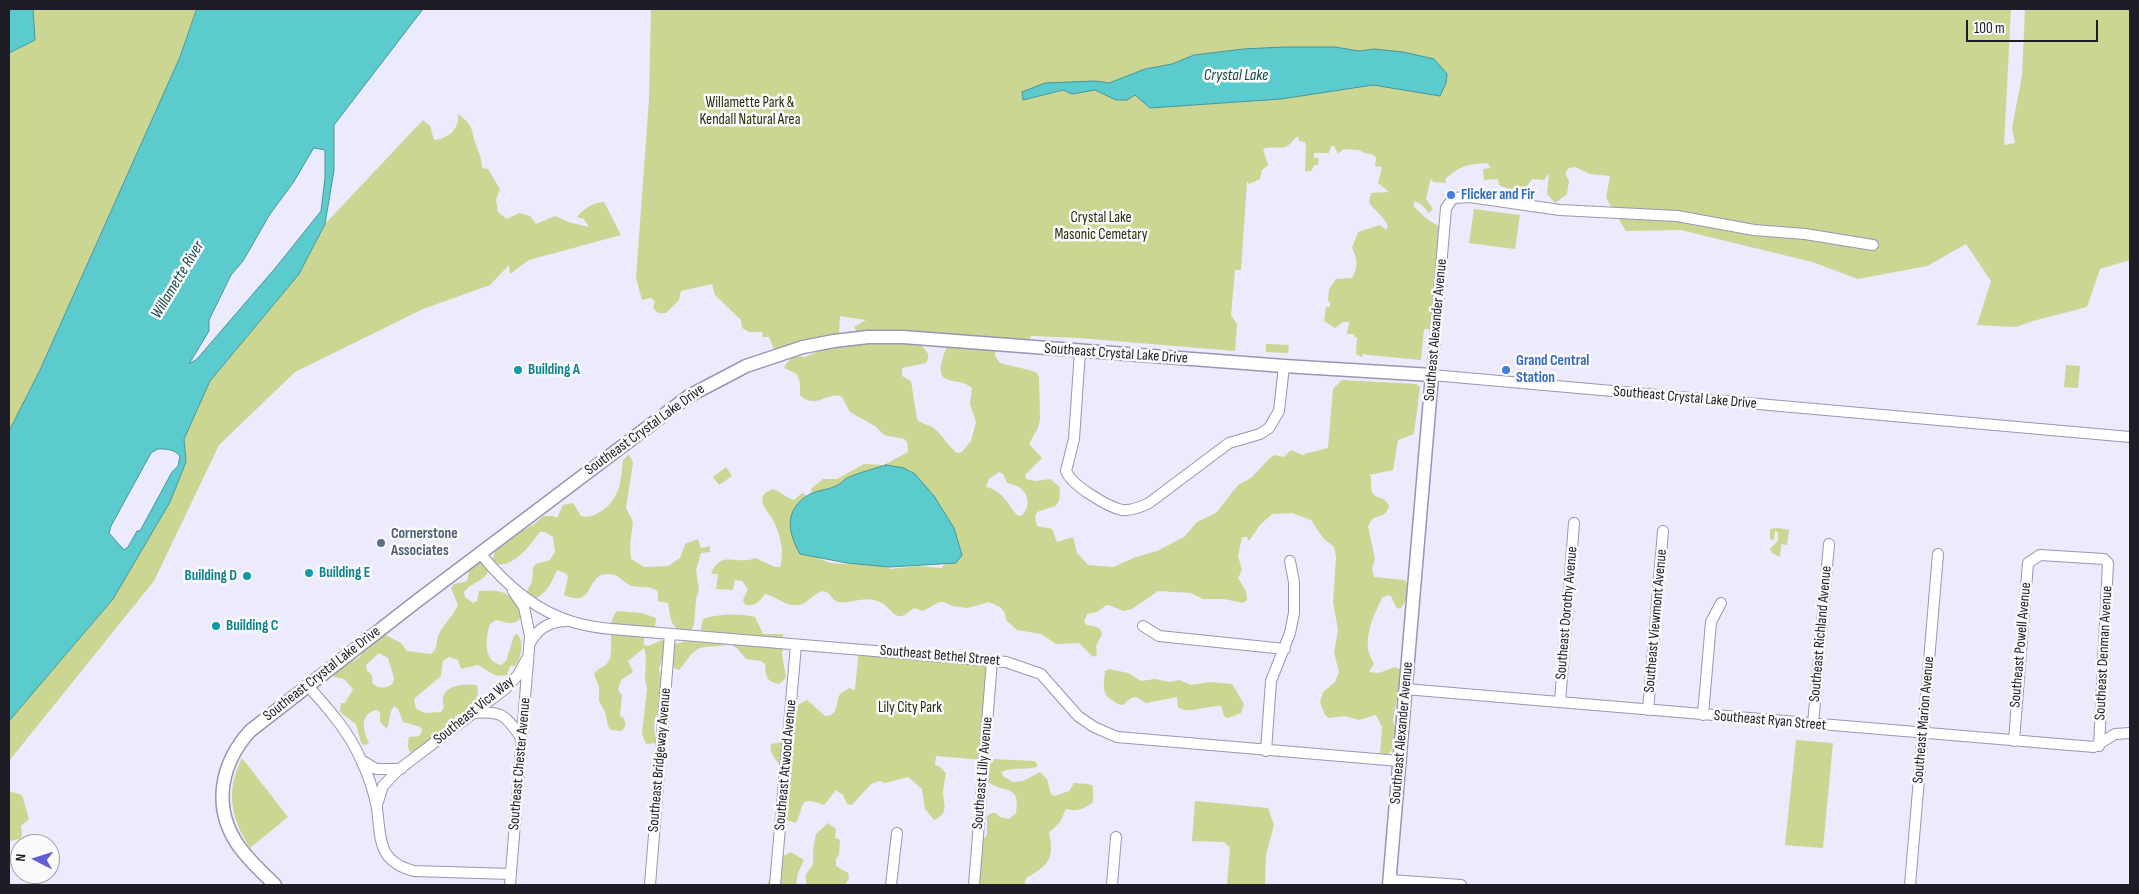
<!DOCTYPE html>
<html>
<head>
<meta charset="utf-8">
<style>
  body { margin:0 }
  #map { position:relative; width:2139px; height:894px; overflow:hidden; background:#eceafd; font-family:"Sofia Sans Condensed",sans-serif }
  canvas { display:block }
  .frame { position:absolute; inset:0; border:10px solid #1d1c27; pointer-events:none }
  .north { position:absolute; left:10px; top:834px; width:50px; height:50px; box-sizing:border-box; background:#fafafa; border:1px solid #a2a1a6; border-radius:50%; rotate:275deg; font-size:14px; font-weight:700; line-height:20px; text-align:center; color:#1d1c27 }
  .north::after { content:''; display:block; margin:auto; width:18px; height:22px; background:#5d60d8; clip-path:polygon(50% 0,100% 100%,50% 72%,0 100%) }
  .scale { position:absolute; left:1966px; top:20px; width:132px; height:22px; box-sizing:border-box; border:2px solid #1d1c27; border-top:0; padding-left:6px; font-size:15px; line-height:18px; white-space:nowrap; color:#1d1c27; -webkit-text-stroke:4px #fafafa; paint-order:stroke }
</style>
</head>
<body>
<div id="map">
<canvas width="2139" height="894"></canvas>
<div class="frame"></div>
<div class="north">N</div>
<div class="scale">100 m</div>
</div>
<script>
const ctx = document.querySelector('canvas').getContext('2d');
ctx.lineJoin = 'round';
function paint(path, color) { ctx.fillStyle = color; ctx.fill(path, 'evenodd'); }
function trace(path, color, width, dash) { ctx.strokeStyle = color; ctx.lineWidth = width; ctx.lineCap = dash ? 'butt' : 'round'; ctx.setLineDash(dash || []); ctx.stroke(path); }
function drawText(font, color, halo, rows, align = 'center') {
  ctx.font = font + ' "Sofia Sans Condensed",sans-serif'; ctx.lineWidth = 5; ctx.setLineDash([]); ctx.textBaseline = 'middle'; ctx.strokeStyle = halo; ctx.fillStyle = color; for (const [text, x, y, turn = 0] of rows) {
    ctx.save(); ctx.translate(x, y); ctx.rotate((+turn || 0) * Math.PI / 180); ctx.textAlign = isNaN(turn) ? turn : align; if (halo) ctx.strokeText(text, 0, 0); ctx.fillText(text, 0, 0); ctx.restore();
  }
}
const green = new Path2D(`
  M9,9H197L180,57L40,370L9,431Z
  M651,9H2011L2004,145L2015,143L2012,128L2022,76L2025,9H2130V260L2100,269L2087,307L2033,321L2016,327L1977,325L1991,281L1966,244L1927,266L1858,279L1812,262L1681,230L1626,231L1606,198L1610,176L1590,174L1575,167L1569,168L1565,173L1569,181L1567,194L1555,203L1547,194L1549,173L1544,180L1532,179L1524,191H1512L1499,185L1498,179L1484,180L1483,169L1491,168L1487,163C1467,164 1460,166 1445,179L1446,183L1433,182L1431,178L1426,199L1433,209L1429,213L1422,205L1414,201V207C1424,216 1425,219 1439,226L1432,329H1424L1421,360L1368,355L1363,354L1362,357L1356,354L1357,338L1354,337V334H1347L1349,322H1343L1335,328L1324,321L1326,307H1330V302L1328,301L1329,289L1336,279L1352,278C1358,266 1358,260 1352,248L1358,232L1380,225L1386,230L1388,226C1383,215 1375,212 1369,202L1371,193L1389,192L1378,183L1382,167L1375,166L1376,157C1371,153 1364,154 1359,150L1343,149L1338,154L1334,146H1331L1329,153H1314V158H1319L1318,165H1315L1311,171H1305L1306,147L1305,142L1299,141L1298,136C1293,139 1291,145 1285,147C1278,149 1270,146 1263,149L1268,165L1262,170L1260,179L1249,184L1247,181L1241,270H1235L1231,315L1237,324L1235,351L1079,338L1031,336L1027,349L1000,348L996,350L995,356L1000,363L1033,371L1037,373L1039,377L1040,419L1038,428L1029,444L1042,458L1025,475L1026,479L1036,481L1050,479L1060,487L1059,501L1055,506L1037,512L1035,517L1037,526L1052,529L1057,542L1073,537L1077,553L1088,565L1113,567L1136,557L1157,551L1184,537L1197,522L1216,513L1238,485L1251,478L1270,458L1274,455L1284,457L1291,450L1305,456L1304,454L1328,448L1333,389L1342,380L1416,384L1420,387L1414,434L1398,440L1393,470L1369,475L1371,477C1371,490 1370,496 1384,499L1389,506C1386,515 1382,516 1373,518L1368,526L1375,559L1372,568L1374,577L1405,580L1410,588L1405,602L1400,609L1396,607L1391,596L1387,595L1382,598C1375,613 1366,630 1368,649C1368,653 1372,659 1374,664L1369,672L1379,673L1395,667L1403,671L1393,719C1393,725 1396,726 1397,731C1400,741 1394,752 1384,756L1380,753L1382,727L1376,715L1359,720L1344,716L1329,718L1325,715L1320,702L1323,692L1335,682L1339,672L1334,653L1338,630L1333,602L1336,557L1334,547L1323,538L1311,520L1292,513L1272,514L1260,525L1249,541L1247,537H1242L1238,556L1242,570L1238,578L1246,591L1247,600L1243,603L1224,599H1203L1191,593L1158,591L1132,609L1123,611L1109,605L1105,606L1097,612L1087,614L1084,622L1087,625C1094,626 1100,626 1102,634L1096,646L1097,655L1093,657L1079,643L1056,644L1041,634L1017,630L1006,620L1005,613L1000,607L989,602L968,608L952,606L944,602H939L923,611L914,608L903,616H898C891,613 887,605 880,602C863,595 854,604 838,602C831,601 830,588 820,592C810,596 806,607 793,605C783,604 775,596 765,594C759,602 756,606 745,605L743,600L748,589L742,581L735,580L733,590L716,589L718,574H711C721,549 736,566 755,558L775,567H780C785,552 780,534 773,520C769,512 763,509 762,498L764,494L772,489C781,491 786,498 794,500L802,493L806,495L816,557L830,563L845,564L866,562L879,564L891,569L917,566L942,568L947,560L853,484L812,495L811,489L823,479H837L864,464L884,465L908,452L907,442L904,439L884,435L875,426L850,412L842,397C828,390 816,411 800,395V383L797,374L784,368L786,364L793,356L805,357L831,346L842,348L857,345C861,338 858,334 854,327L866,320L840,316L839,334L774,349L769,337H763L762,332H749L742,328L741,320L715,295L712,284L681,291L679,300L666,313H658L653,308L655,302L651,298L642,300L636,278L649,99ZM924,342L944,345L946,349C929,392 957,374 972,388L970,404L976,422L971,441L962,452L957,453C948,446 943,436 935,429C930,424 922,425 917,419L911,381L902,376V368L926,363C931,355 927,352 922,346ZM999,472L1003,474L1007,483C1010,484 1016,485 1019,487C1029,493 1031,508 1021,516L1017,515C1006,502 1003,491 986,487L989,479Z
  M458,114C475,127 470,128 476,145C479,154 482,158 482,168L488,169L500,189L496,200L498,212L507,219L519,213L530,216L536,224L555,216L568,222L589,227L584,219L577,217C585,208 592,203 604,202L621,235L529,260L510,274L509,265L490,285L423,309L295,372L219,445L154,581L9,761V720L113,599L169,502L186,462L184,439L210,381L299,274L325,224L423,120L430,126L434,140C448,139 460,129 458,114Z
  M1474,209L1520,215L1515,249L1469,243Z
  M1266,344L1289,345L1288,353L1266,352Z
  M2066,365L2080,366L2078,388L2064,387Z
  M629,454L633,463L626,508L633,522L630,544L631,559L644,567L668,566L680,558L685,544L698,539L701,548L710,546V552L701,553L696,570L699,590L696,599L694,625L688,635C670,627 671,622 668,603L658,601V592C652,585 641,588 632,586C624,584 620,574 609,574C584,573 596,609 564,595L568,577L565,573L557,570C552,582 545,597 532,599L527,596V591L532,582L533,568L536,564L550,560L555,552L553,537L545,532H540C531,544 510,573 493,562C492,537 530,533 543,516H553L557,518L563,505L573,503L581,516C588,518 593,516 600,512C620,500 621,481 623,460Z
  M726,467L732,476L719,485L713,477Z
  M1778,528L1789,530L1787,545L1781,544L1780,557L1772,553L1770,549L1778,541V532L1775,531L1774,540L1770,539V529Z
  M477,563H482L489,570C484,582 471,582 464,592L465,597L473,603L477,601L479,591C500,589 511,592 522,610L519,620C509,626 506,622 496,620L490,624C485,639 483,662 502,665L506,661L514,636L517,634C525,642 521,658 515,666H510L507,675C494,678 489,671 478,665L461,669L458,660L449,657L443,661L441,676L414,699L416,709L425,713L441,712L444,707C437,686 462,683 477,685L478,694L470,715L460,714L455,716L454,725L419,756C407,752 407,749 409,737L419,736L422,732L421,727L403,722L398,709L394,706C389,712 390,721 387,729L380,722V712L376,710C359,715 363,730 369,743L365,745L361,743L356,724L340,712L341,703H345L353,689L344,679L334,677L333,673L336,669L359,658L368,643L384,634L401,643L407,651L431,654C439,648 435,640 440,632C445,623 452,617 458,605L451,588L454,584L467,581L470,567ZM379,653L388,658L394,678L393,683C386,689 379,689 372,683C373,677 373,674 367,671L366,665Z
  M617,611L642,613L656,618L655,627L644,636V645L648,646L662,640C675,648 688,641 700,634L703,619C717,614 740,613 755,617L763,634H783L784,644L782,654L786,678L779,684C766,681 766,677 765,664L761,661L746,659L737,648L729,644C720,647 715,646 705,647C692,648 687,662 679,670L674,668L670,660L666,658L662,660L659,669L663,684L662,705L655,718L654,728L656,743L646,744L642,734L647,688L645,679L646,657L644,648L628,661L633,672L621,680L618,690L622,695L620,716L624,718C626,724 626,727 621,731L611,730L608,726L605,712L599,701V687L594,674C598,667 608,667 610,658C614,642 606,624 617,611Z
  M859,649L992,661L984,760L936,756L935,765L939,766L946,773C945,780 943,786 943,793C944,806 949,813 934,820L925,809L922,789L908,777L885,783L880,781L871,784L852,805L847,804L843,795L836,790L824,805C796,795 806,805 796,823L786,820C786,805 786,787 783,772C781,762 768,756 771,744L791,741L794,730L792,711L801,703L807,700L825,716C839,716 835,703 840,694L849,688L855,690Z
  M1109,669L1128,673L1141,681L1155,679L1170,682L1179,680L1191,685L1210,682L1232,684L1244,704L1241,713L1228,718L1224,716L1221,706C1207,705 1187,715 1178,707L1177,697L1146,703L1136,697L1131,698L1123,705C1118,705 1117,703 1112,700C1101,694 1104,683 1105,671Z
  M1796,740L1833,743L1823,848L1785,845Z
  M242,758L288,817L250,848C231,818 225,791 242,758Z
  M992,759L1035,761L1038,766C1028,771 1015,766 1001,772L1004,777L1013,782L1023,781L1040,772L1047,779L1051,794L1055,796L1069,791L1074,783L1088,784L1093,786V802C1084,809 1078,812 1066,809L1060,822L1049,833C1055,859 1048,866 1026,878L1024,885H974V850L987,835V816L992,813H996L1000,817L1009,819L1016,813C1021,783 1004,794 988,782V768Z
  M9,791L22,795L29,819L21,826L22,835L20,839L9,841Z
  M1195,801L1268,808L1274,825L1266,855L1265,885H1227L1230,848L1224,842L1192,841Z
  M828,823L836,829L835,838L840,840L839,855L836,859V866L848,873L849,878L845,885H807L805,876L813,864V850L816,834Z
  M791,852L804,860L798,873L796,885H767L770,878L777,871L779,858Z`);
const water = new Path2D(`
  M9,9H33L35,40L9,53Z
  M197,9H423L334,125V170L325,224L299,274L210,381L184,439L186,462L170,502L113,599L9,721V431L40,370L180,57ZM314,148L325,150V178L321,211L277,266L197,359L189,364L209,331V320L231,275L243,261L270,214L293,183ZM158,449C167,449 174,449 180,456L178,466L172,472L140,531H137L128,547L124,550L109,533L111,526L151,453Z
  M1285,47H1335L1359,51L1374,49L1403,52L1434,59L1447,74L1446,83L1440,96L1373,85L1281,99L1150,108L1135,95L1127,100H1116L1095,90L1072,94L1063,90L1023,100L1022,92L1045,83L1095,81L1109,83L1145,69L1172,64L1194,55L1243,49Z
  M886,465L904,468L915,474L934,496L954,528L962,555L956,563L889,567L847,563L800,554C787,531 784,509 810,494C818,490 828,490 836,486C841,484 844,479 849,477C861,472 874,469 886,465Z`);
const minor = new Path2D(`
  M1873,245L1805,234L1754,230L1677,216L1560,210L1470,197L1453,198L1446,208L1432,375L2130,437
  M1080,351L1074,439L1066,471C1071,485 1108,507 1122,510C1132,511 1141,507 1149,503L1229,443L1260,434L1269,428L1279,411L1284,366
  M480,553C504,583 536,611 573,622C586,626 599,628 612,629L1006,662L1041,674L1078,716L1094,727L1117,737L1399,761
  M1143,626L1159,636L1285,649
  M530,643C538,628 549,622 566,621
  M307,685C327,707 350,733 361,760C368,774 374,793 377,808C381,839 377,861 414,871L511,874
  M1405,689L2094,747L2115,734L2130,733
  M1560,702L1574,523
  M1648,710L1663,531
  M473,713C503,710 506,716 522,739
  M1703,715L1711,622L1721,603
  M1813,724L1829,544
  M2014,741L2028,563L2040,555L2104,559L2108,563L2099,746
  M1266,751L1271,681L1290,633L1294,613V582L1290,561
  M361,760L376,769H401
  M377,805L383,786L397,771L505,689L518,675L526,660
  M1390,880L1461,885
  M510,885L530,636L524,607L513,591
  M650,885L670,634
  M775,885L796,645
  M891,885L897,833
  M974,885L992,661
  M1112,885L1116,837
  M1910,885L1938,554`);
const tertiary = new Path2D(`
  M275,885C261,871 246,858 236,842C212,804 222,762 250,731L417,601L689,396L746,366L803,347L834,341L868,337H903L1284,366L1432,375L1389,885`);
const markers = [
  [1451,195,5,"#3f7fe0"],
  [518,370,5,"#0f9aa8"],
  [1506,370,5,"#3f7fe0"],
  [381,543,5,"#5c6f8a"],
  [309,573,5,"#0f9aa8"],
  [247,576,5,"#0f9aa8"],
  [216,626,5,"#0f9aa8"]
];
const parkNames = [
  ["Willamette Park &",750,103],
  ["Kendall Natural Area",750,120],
  ["Crystal Lake",1101,218],
  ["Masonic Cemetary",1101,235],
  ["Lily City Park",910,708]
];
const shopNames = [
  ["Flicker and Fir",1461,195],
  ["Grand Central",1516,361],
  ["Station",1516,378]
];
const streetNames = [
  ["Southeast Alexander Avenue",1436,330,-85],
  ["Southeast Crystal Lake Drive",1116,354,4],
  ["Southeast Crystal Lake Drive",1685,398,5],
  ["Southeast Crystal Lake Drive",645,430,-36],
  ["Southeast Dorothy Avenue",1567,613,-85],
  ["Southeast Viewmont Avenue",1656,621,-85],
  ["Southeast Richland Avenue",1821,634,-85],
  ["Southeast Powell Avenue",2021,645,-85],
  ["Southeast Denman Avenue",2104,653,-87],
  ["Southeast Bethel Street",940,656,5],
  ["Southeast Crystal Lake Drive",322,674,-38],
  ["Southeast Vica Way",474,711,-39],
  ["Southeast Marion Avenue",1924,720,-85],
  ["Southeast Ryan Street",1770,721,5],
  ["Southeast Alexander Avenue",1402,733,-85],
  ["Southeast Bridgeway Avenue",660,760,-85],
  ["Southeast Chester Avenue",520,764,-85],
  ["Southeast Atwood Avenue",786,765,-85],
  ["Southeast Lilly Avenue",983,773,-85]
];
const cultureNames = [
  ["Building A",528,370],
  ["Building E",319,573],
  ["Building D",237,576,"right"],
  ["Building C",226,626]
];
const serviceNames = [
  ["Cornerstone",391,534],
  ["Associates",391,551]
];
const waterNames = [
  ["Crystal Lake",1236,76],
  ["Willamette River",178,280,-59]
];
paint(green, '#cad692');
paint(water, '#5bcbce');
trace(water, '#48969c', 1);
trace(minor, '#9a95b3', 12);
trace(tertiary, '#9a95b3', 15);
trace(minor, '#fff', 10);
trace(tertiary, '#fff', 12);
for (const [x, y, r, color] of markers) { const dot = new Path2D(); dot.arc(x, y, r, 0, 2 * Math.PI); ctx.fillStyle = color; ctx.fill(dot); trace(dot, '#fafafa', 2); }
drawText('15px', '#282c0a', '#fafafa', parkNames);
drawText('bold 15px', '#366cbe', '#fafafa', shopNames, 'left');
drawText('15px', '#1d1c27', '#fafafa', streetNames);
drawText('bold 15px', '#0d838f', '#fafafa', cultureNames, 'left');
drawText('bold 15px', '#4e5e75', '#fafafa', serviceNames, 'left');
drawText('italic 16px', '#134648', '#fafafa', waterNames);
</script>
</body>
</html>
